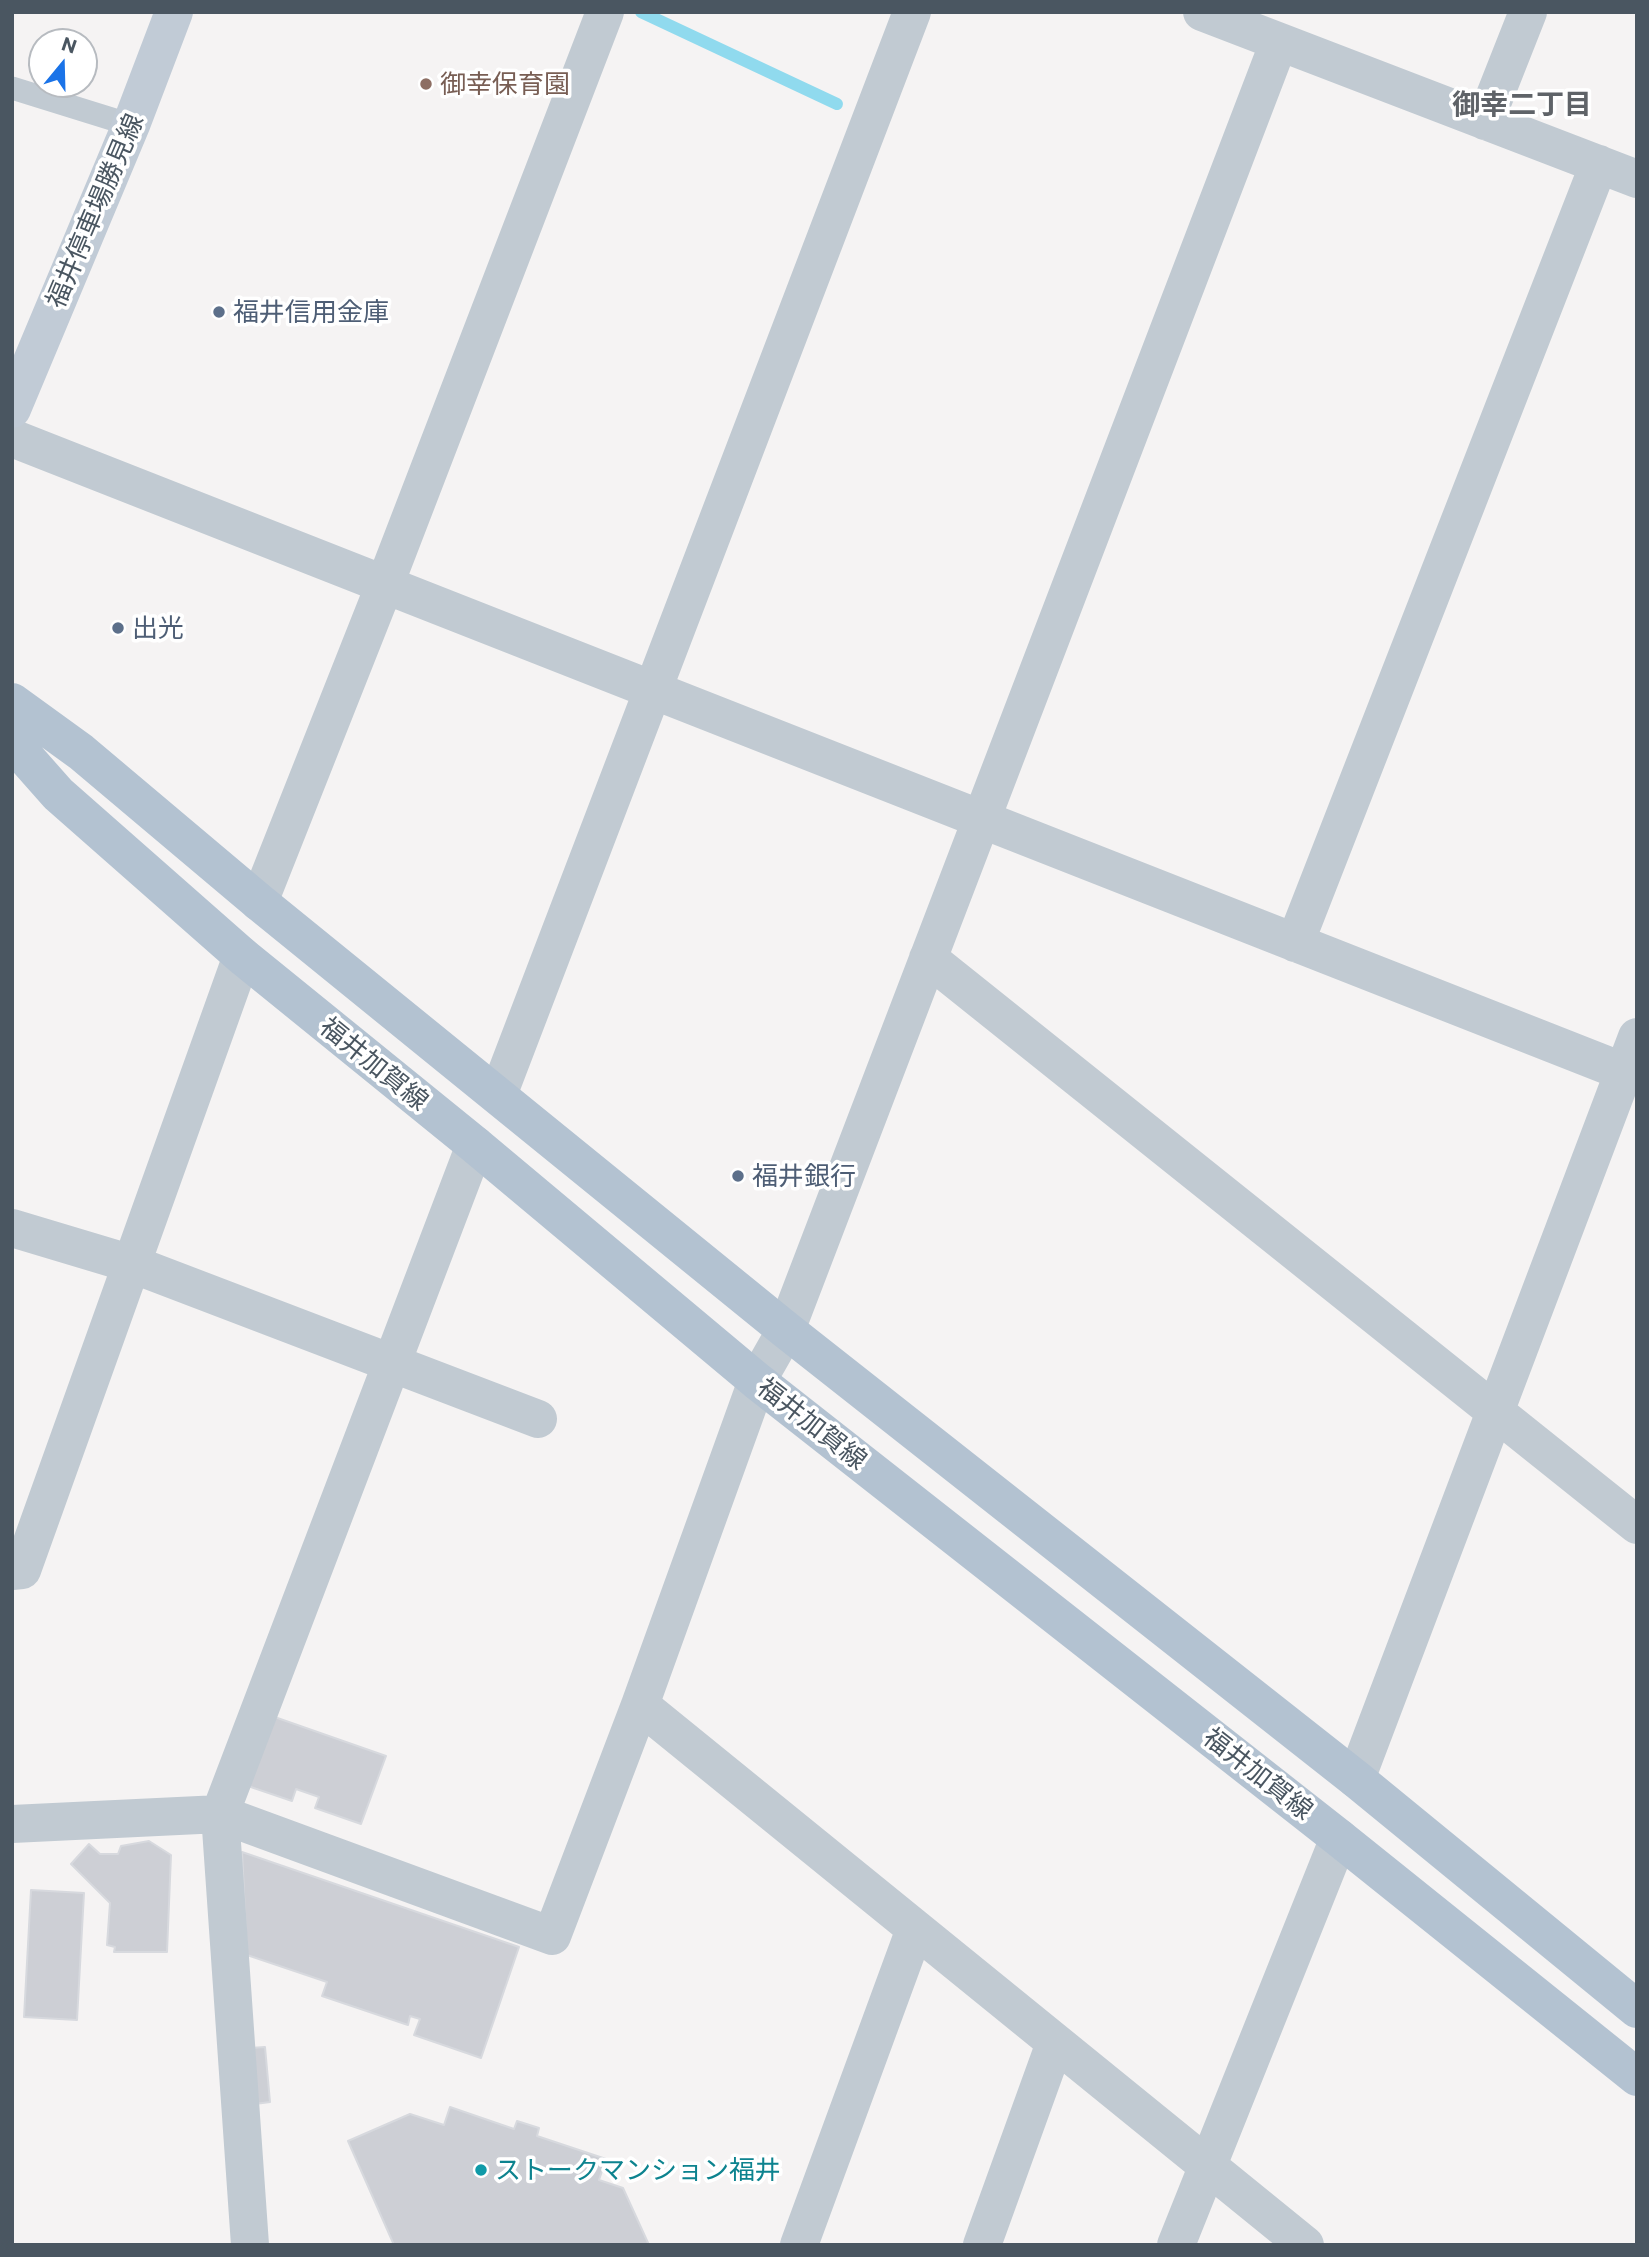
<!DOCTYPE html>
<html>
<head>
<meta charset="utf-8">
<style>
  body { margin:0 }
  #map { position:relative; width:1649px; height:2257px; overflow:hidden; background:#f5f3f3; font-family:Commissioner,sans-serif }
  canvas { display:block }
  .frame { position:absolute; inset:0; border:14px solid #4a5661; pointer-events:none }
  .north { position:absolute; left:28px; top:28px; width:70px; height:70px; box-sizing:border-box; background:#fff; border:2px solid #b7bbc0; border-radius:50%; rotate:19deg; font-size:19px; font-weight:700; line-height:28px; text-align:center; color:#4a5661 }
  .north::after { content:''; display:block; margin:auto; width:24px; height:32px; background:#1a73e8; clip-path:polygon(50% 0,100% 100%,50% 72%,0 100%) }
</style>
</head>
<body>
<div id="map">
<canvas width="1649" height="2257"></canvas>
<div class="frame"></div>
<div class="north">N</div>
</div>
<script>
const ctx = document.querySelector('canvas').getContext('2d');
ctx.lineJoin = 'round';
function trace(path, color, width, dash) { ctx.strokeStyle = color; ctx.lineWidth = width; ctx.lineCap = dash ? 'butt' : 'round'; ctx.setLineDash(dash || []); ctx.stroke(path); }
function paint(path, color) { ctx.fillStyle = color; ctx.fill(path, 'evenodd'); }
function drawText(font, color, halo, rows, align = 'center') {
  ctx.font = font + ' Commissioner,"Noto Sans JP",sans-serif'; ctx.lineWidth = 7; ctx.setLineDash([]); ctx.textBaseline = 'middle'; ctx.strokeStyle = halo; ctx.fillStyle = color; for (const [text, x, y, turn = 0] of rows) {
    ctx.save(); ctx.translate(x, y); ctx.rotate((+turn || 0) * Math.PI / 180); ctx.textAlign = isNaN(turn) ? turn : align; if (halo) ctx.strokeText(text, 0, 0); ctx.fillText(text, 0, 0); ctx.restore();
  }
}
const stream = new Path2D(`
  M641,12L837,104`);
const building = new Path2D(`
  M266,1714L386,1756L361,1824L315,1808L319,1797L296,1789L292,1801L242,1784Z
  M149,1841L171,1855L167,1952H114L115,1947L107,1945L110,1903L71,1864L89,1844L100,1854H118L121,1846Z
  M242,1852L519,1947L481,2058L414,2035L420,2019L410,2016L408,2025L322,1996L327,1982L247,1955Z
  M31,1890L84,1893L77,2020L24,2017Z
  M265,2047L270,2102L255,2104L250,2048Z
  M450,2107L514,2129L517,2121L539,2128L537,2136L606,2159L599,2180L623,2188L649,2245H394L348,2141L410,2114L444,2125Z`);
const lane = new Path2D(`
  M12,88L131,125`);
const street = new Path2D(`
  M1202,12L1637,179
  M1485,121L1528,12
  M12,438L1637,1077
  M259,902L385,584L605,12
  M1295,943L1599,164
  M928,958L1637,1525
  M498,1095L912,12
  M12,1228L132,1264L538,1419
  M12,1571L22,1570L242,956
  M640,1705L1305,2245
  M1356,1779L1637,1037
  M12,1824L220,1814L552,1936L640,1705L757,1381L786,1330L1279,42
  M250,2245L220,1814L475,1145
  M799,2245L915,1929
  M982,2245L1055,2043
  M1176,2245L1339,1838`);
const secondary = new Path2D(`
  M12,409L131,125L174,12`);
const primary = new Path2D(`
  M12,702L81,752L259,902L786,1330L1356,1779L1637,2009
  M12,742L58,794L242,956L475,1145L757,1381L1339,1838L1637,2077`);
const markers = [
  [426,84,7,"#8d6e63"],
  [219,312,7,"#5c6f8a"],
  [118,628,7,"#5c6f8a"],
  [738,1176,7,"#5c6f8a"],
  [481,2170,7,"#0f9aa8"]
];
const educationNames = [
  ["御幸保育園",440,84]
];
const streetNames = [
  ["福井停車場勝見線",95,211,-67],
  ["福井加賀線",374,1064,39],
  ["福井加賀線",812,1424,38],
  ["福井加賀線",1258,1774,38]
];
const serviceNames = [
  ["福井信用金庫",233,312],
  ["出光",132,628],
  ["福井銀行",752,1176]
];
const cultureNames = [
  ["ストークマンション福井",495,2170]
];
const neighbourhoodNames = [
  ["御幸二丁目",1522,105]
];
trace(stream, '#90daee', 12);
paint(building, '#cdcfd5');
trace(building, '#d7d9de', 2);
trace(lane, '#c1cad2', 23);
trace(street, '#c1cad2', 38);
trace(secondary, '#c1cbd6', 38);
trace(primary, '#b3c2d1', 38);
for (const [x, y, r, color] of markers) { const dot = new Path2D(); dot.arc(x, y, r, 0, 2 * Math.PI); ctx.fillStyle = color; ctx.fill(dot); trace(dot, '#fff', 2.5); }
drawText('26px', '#785e54', '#fff', educationNames, 'left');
drawText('26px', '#4a5661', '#fff', streetNames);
drawText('26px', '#4e5e75', '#fff', serviceNames, 'left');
drawText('26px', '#0d838f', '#fff', cultureNames, 'left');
drawText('bold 28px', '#5f6368', '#fff', neighbourhoodNames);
</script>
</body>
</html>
